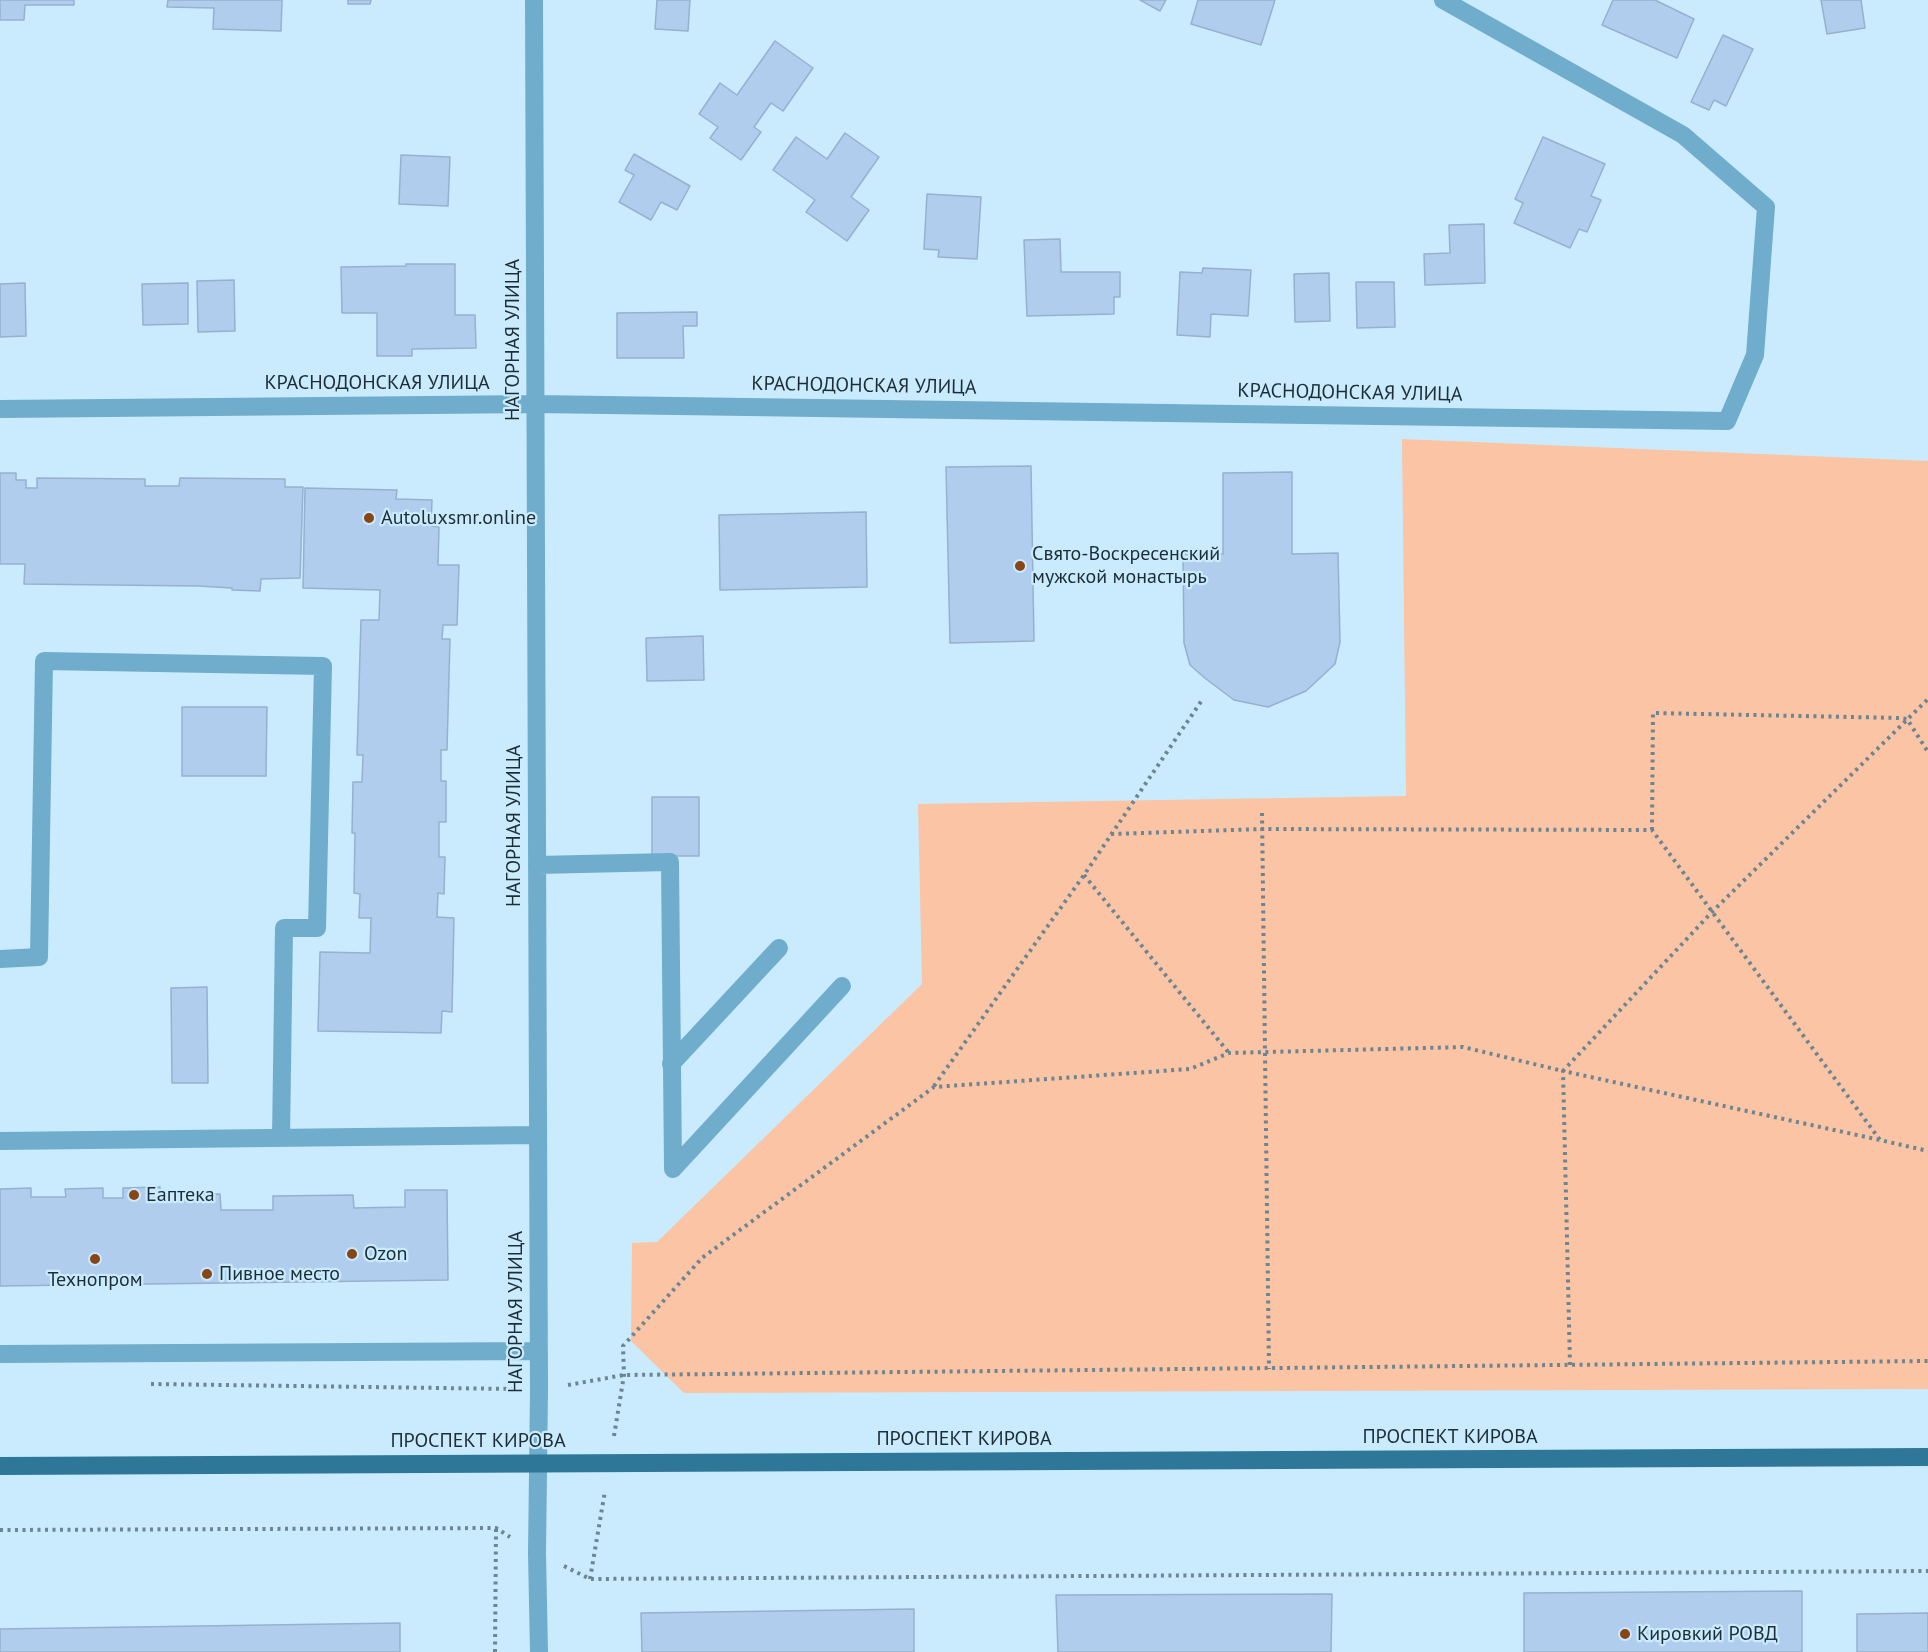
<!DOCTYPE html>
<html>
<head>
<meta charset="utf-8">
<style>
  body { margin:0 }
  canvas { display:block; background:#c9ebfd }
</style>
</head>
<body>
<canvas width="1928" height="1652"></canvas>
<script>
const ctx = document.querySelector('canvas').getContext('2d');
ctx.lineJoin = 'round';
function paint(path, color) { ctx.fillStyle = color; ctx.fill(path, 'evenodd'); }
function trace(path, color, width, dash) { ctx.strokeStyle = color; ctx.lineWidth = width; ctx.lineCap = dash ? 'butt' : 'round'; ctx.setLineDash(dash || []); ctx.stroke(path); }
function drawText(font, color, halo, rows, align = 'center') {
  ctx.font = font + ' "PT Sans",sans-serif'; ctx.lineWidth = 4.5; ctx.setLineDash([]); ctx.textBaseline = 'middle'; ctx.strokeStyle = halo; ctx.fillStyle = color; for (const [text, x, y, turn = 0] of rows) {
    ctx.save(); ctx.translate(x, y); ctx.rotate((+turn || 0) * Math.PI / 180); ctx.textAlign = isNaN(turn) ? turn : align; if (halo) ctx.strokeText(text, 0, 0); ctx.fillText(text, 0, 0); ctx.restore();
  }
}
const green = new Path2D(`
  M1402,439L1928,461V1389L684,1393L631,1341L632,1243L657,1242L922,984L918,804L1406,796Z`);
const building = new Path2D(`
  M0,0H74V5H25L24,20H0Z
  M168,0H282L281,31L213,29L214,8L167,7Z
  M348,0H371L370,4H348Z
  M657,0H690L688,31L655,29Z
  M1140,0H1166L1160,11Z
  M1198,0H1275L1261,45L1191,24Z
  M1613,0H1655L1694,19L1677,58L1602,25Z
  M1821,0H1861L1865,28L1827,34Z
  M1723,35L1753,49L1726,106L1714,100L1709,110L1691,102Z
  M775,41L813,68L783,111L771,103L754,127L761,132L741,160L710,138L718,127L699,114L720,83L737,95Z
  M845,133L879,157L851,197L869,210L847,241L806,212L815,200L773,170L796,137L827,159Z
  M1543,137L1605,164L1591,196L1601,200L1587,232L1579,229L1570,248L1514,223L1523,203L1515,199Z
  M634,154L690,186L677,210L661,202L651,220L619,202L634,175L625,170Z
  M401,155L450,157L448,206L399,204Z
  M927,194L981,197L977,259L938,257L939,250L924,249Z
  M1484,224L1485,283L1425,285L1424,254L1450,253L1449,225Z
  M1060,239L1061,272H1120V297H1114V314L1027,316L1024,240Z
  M406,264H455V315H475L476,348L412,349V356H377V313H342L341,267L406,266Z
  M1203,268L1251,270L1248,316L1211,314L1210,337L1177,335L1180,272L1202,273Z
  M1329,273L1330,321L1295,322L1294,274Z
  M234,280L235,331L198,332L197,281Z
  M1356,282H1394L1395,327L1357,328Z
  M25,283L26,336L0,337V284Z
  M188,283V324L143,325L142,284Z
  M697,312V326H683L684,358H617V313Z
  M1031,466L1034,641L950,643L946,467Z
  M1292,472V554L1338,553L1340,642L1335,664L1306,691L1268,707L1234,700L1206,679L1190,665L1184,643L1183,554H1223V473Z
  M0,473H16V480H26V488H37V478L145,479V486H179L180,478L285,479V487H303L300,578L261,579L260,591L232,590V588L198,586L24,584L25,564H0Z
  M305,488L397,490L396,499L432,500L431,526L439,527L438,565H459L457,625H443L442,639H450L447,750H441V781H446V822H439V857H445L444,894L438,893L437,917L454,918L452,1012L442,1011L441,1033L318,1031L320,952L370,953L371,918H359L360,894L354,893L355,833H352L353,782H362L363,755H357L361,620H379L380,590L303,588Z
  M866,512L867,587L720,590L719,515Z
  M703,636L704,680L647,681L646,638Z
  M182,707H267L266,776H182Z
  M652,797H699V856H652Z
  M207,987L208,1083H172L171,988Z
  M160,1187V1195L220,1194L221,1210H273V1196L353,1195L354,1208L405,1207V1190H447L448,1280L0,1286V1189L31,1188V1197H66L65,1189L103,1188V1198H123V1188Z
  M1802,1591V1652H1524V1593Z
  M1332,1594L1331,1652H1058L1056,1595Z
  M914,1609V1652H642L641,1613Z
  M1928,1613V1652H1857V1614Z
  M400,1623V1652H0V1629Z`);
const path = new Path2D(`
  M1262,813L1269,1369
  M1652,830L1653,713L1900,718L1907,719L1928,752
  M1111,834L1262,829L1652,830L1880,1140L1928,1151
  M1084,875L1229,1053
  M934,1086L1084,875L1202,700
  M1570,1365L1563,1071L1880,1140
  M151,1384L513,1389
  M568,1385L624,1375L1928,1361
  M614,1436L624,1375L623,1346L702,1258L934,1087L1190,1069L1229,1053L1463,1047L1563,1071L1712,912L1928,699
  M0,1530L496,1528L510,1537
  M564,1566L590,1579L1928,1571
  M590,1579L605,1491
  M495,1652L496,1529`);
const minor = new Path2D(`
  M534,0L539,1390L537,1553L539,1652
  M0,409L536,404L1727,421L1755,355L1766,207L1683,135L1443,0
  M537,865L670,862L673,1169
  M0,959L39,957L44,661L323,666L317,928H284L281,1138
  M671,1064L779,948
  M0,1141L538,1135
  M673,1169L842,986
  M0,1354L538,1351`);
const major = new Path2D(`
  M0,1466L1928,1457`);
const markers = [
  [369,518,6,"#884515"],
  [1020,566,6,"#884515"],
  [134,1195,6,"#884515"],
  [352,1254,6,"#884515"],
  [95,1259,6,"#884515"],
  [207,1274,6,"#884515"],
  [1625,1634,6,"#884515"]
];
const streetNames = [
  ["НАГОРНАЯ УЛИЦА",513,340,-90],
  ["КРАСНОДОНСКАЯ УЛИЦА",377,383],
  ["КРАСНОДОНСКАЯ УЛИЦА",864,386,1],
  ["КРАСНОДОНСКАЯ УЛИЦА",1350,393,1],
  ["НАГОРНАЯ УЛИЦА",514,826,-90],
  ["НАГОРНАЯ УЛИЦА",516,1312,-90],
  ["ПРОСПЕКТ КИРОВА",1450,1437],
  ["ПРОСПЕКТ КИРОВА",964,1439],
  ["ПРОСПЕКТ КИРОВА",478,1441]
];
const poiNames = [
  ["Autoluxsmr.online",381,518],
  ["Свято-Воскресенский",1032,554],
  ["мужской монастырь",1032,577],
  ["Еаптека",146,1195],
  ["Ozon",364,1254],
  ["Пивное место",219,1274],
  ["Технопром",95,1280,"center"],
  ["Кировкий РОВД",1637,1634]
];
paint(green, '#fac4a5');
paint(building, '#b1cded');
trace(building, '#95b1cf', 1.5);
trace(path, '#6c8592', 4, [3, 4.5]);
trace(minor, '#70adcc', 18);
trace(major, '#2e7798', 18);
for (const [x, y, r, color] of markers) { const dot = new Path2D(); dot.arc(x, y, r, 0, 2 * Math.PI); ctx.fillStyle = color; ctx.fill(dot); trace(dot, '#c9ebfd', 2); }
drawText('20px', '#1d2d36', '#c9ebfd', streetNames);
drawText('20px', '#1d2d36', '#c9ebfd', poiNames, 'left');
</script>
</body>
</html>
